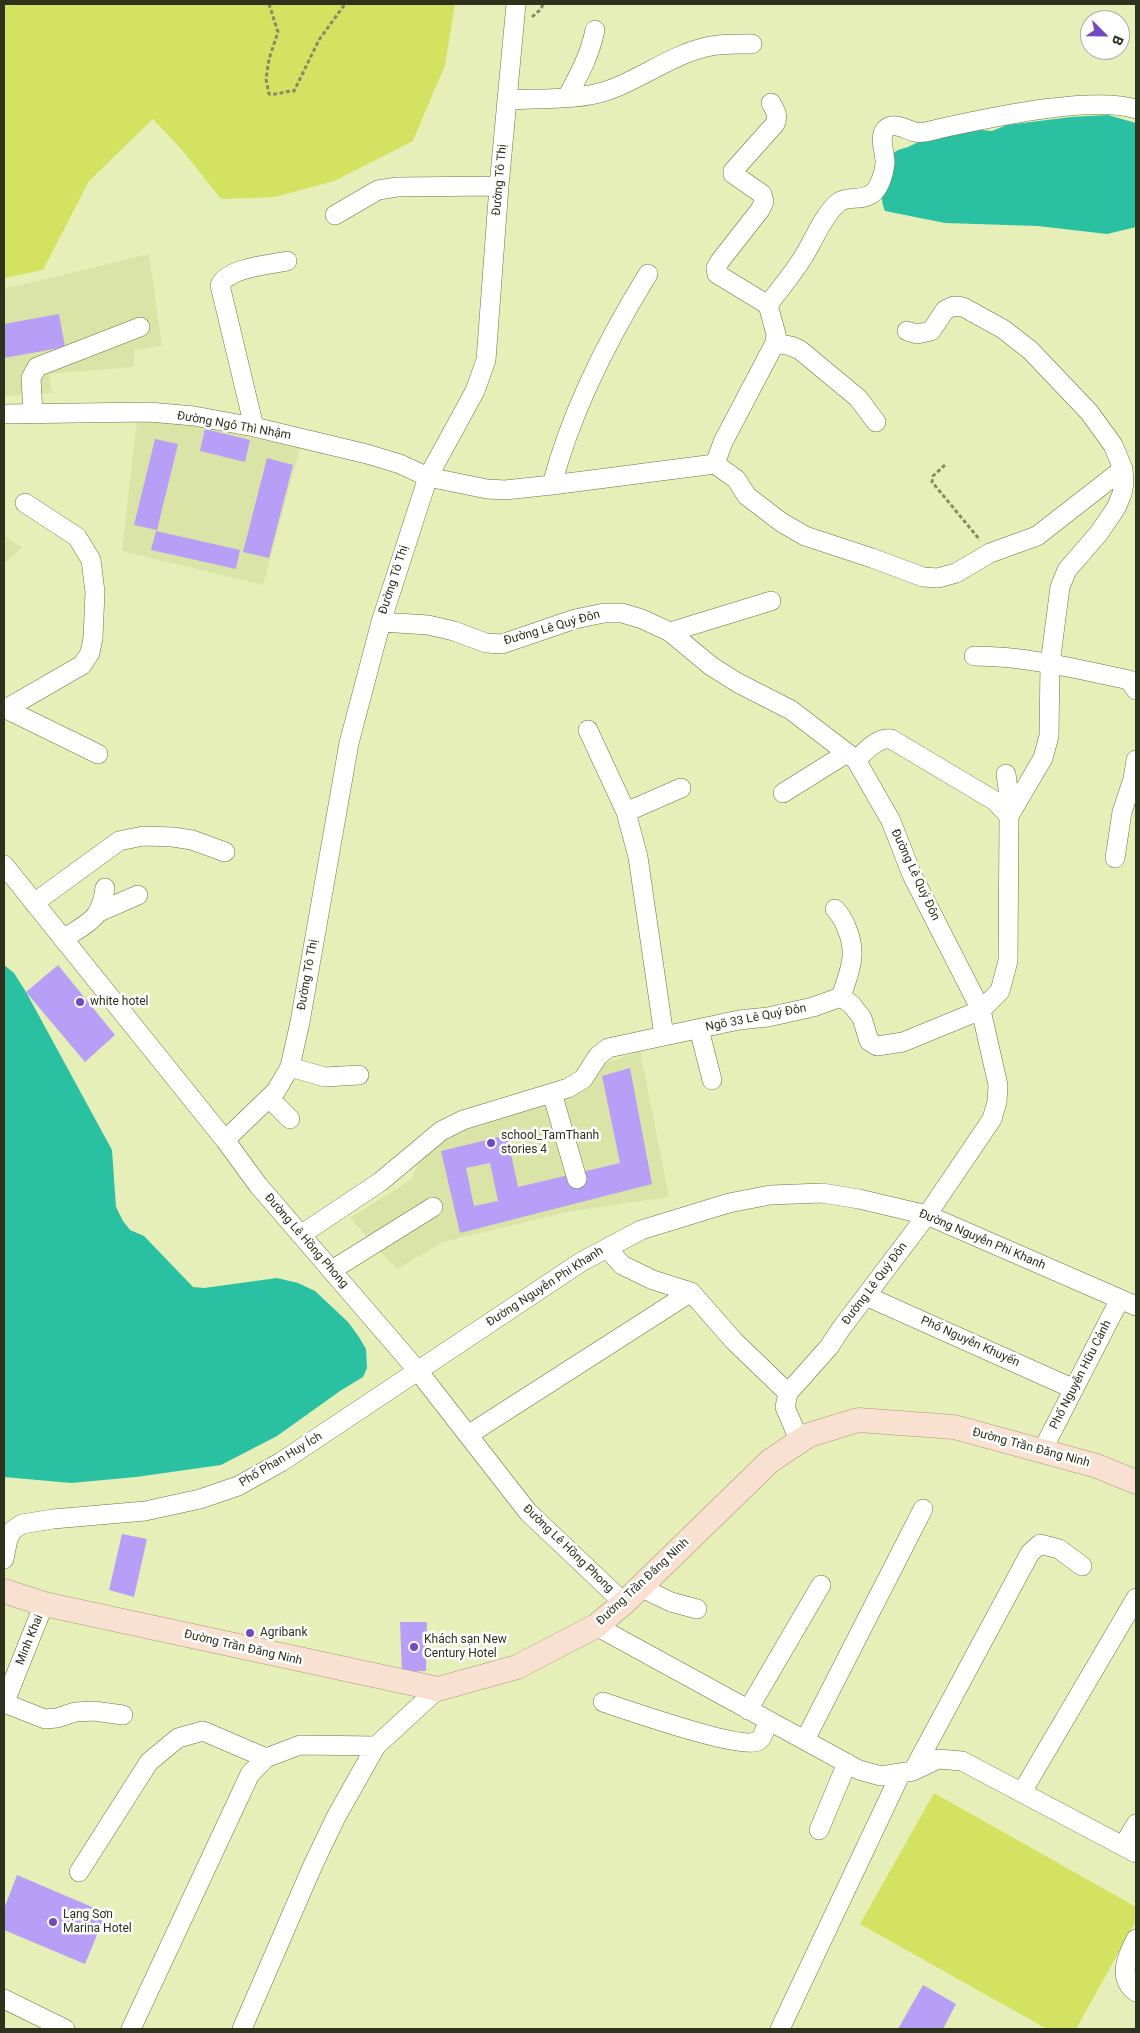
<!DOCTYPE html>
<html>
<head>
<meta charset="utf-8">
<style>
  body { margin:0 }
  #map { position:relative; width:1140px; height:2033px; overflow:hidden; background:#e6efb8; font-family:Roboto,sans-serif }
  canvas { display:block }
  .frame { position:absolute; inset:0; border:5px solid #2e311c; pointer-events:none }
  .north { position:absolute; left:1080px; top:10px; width:50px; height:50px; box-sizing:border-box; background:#fff; border:1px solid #abada4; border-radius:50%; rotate:113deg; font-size:14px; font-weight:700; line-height:20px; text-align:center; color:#2e311c }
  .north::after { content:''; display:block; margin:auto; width:18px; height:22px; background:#7349c2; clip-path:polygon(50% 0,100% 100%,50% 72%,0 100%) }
</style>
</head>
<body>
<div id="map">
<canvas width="1140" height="2033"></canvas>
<div class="frame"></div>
<div class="north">B</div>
</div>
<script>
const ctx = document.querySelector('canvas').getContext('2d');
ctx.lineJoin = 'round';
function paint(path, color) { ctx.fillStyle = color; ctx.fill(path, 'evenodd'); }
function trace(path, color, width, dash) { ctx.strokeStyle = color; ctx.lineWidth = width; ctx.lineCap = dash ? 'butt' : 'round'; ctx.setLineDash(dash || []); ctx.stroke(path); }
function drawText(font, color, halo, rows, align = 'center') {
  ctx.font = font + ' Roboto,sans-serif'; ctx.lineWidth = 5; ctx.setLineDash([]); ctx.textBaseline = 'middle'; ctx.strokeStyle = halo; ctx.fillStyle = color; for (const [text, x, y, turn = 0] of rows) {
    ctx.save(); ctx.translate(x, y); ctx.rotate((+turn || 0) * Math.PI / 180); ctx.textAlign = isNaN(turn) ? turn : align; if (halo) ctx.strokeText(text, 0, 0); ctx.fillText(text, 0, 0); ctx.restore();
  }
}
const built = new Path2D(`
  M149,254L162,346L134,350V367L49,374L52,393L4,396V289Z
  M137,420L187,424L300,448L263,585L122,551Z
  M4,536L22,547L4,564Z
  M640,1051L669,1197L572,1211L443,1242L397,1269L350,1218L411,1180L422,1155L437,1140L589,1087L604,1064Z`);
const green = new Path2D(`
  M4,4H455L445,65L413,141L334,181L275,197L221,199L182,150L153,119L89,181L43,270L4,278Z
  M934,1793L1136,1907V1921L1076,2029H1047L860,1924Z`);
const water = new Path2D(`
  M1108,115L1136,123V227L1107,234L1038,226L945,223L885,211C878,194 884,175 886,158L898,150L908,147L949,127L992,131L1007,125L1071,117Z
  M4,965L14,973L26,992L112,1150L116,1207L123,1221L130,1230L144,1236L193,1287L204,1288L277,1278L298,1283L315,1291L348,1322L359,1337L366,1349L367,1368L363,1377L340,1391L277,1436L221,1465L136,1477L71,1483L4,1477Z`);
const building = new Path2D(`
  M59,314L65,347L4,358V324Z
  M205,429L250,440L245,462L200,451Z
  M155,439L178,444L157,530L134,525Z
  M267,458L293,465L269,558L243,552Z
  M156,531L240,550L236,569L151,550Z
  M58,965L115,1035L85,1062L26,992Z
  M630,1068L652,1184L460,1233L441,1151L507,1135L518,1187L620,1163L602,1076ZM490,1163L498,1201L474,1206L466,1168Z
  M122,1534L147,1539L134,1597L109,1590Z
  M400,1622H427L426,1671L402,1672Z
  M17,1875L106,1913L85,1964L4,1930V1909Z
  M923,1985L956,2004L943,2029H898Z`);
const path = new Path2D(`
  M269,4L278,32L269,59L266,79L269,94C278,95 284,91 294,91L319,40L345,4
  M532,17L541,9L543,4
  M945,465L933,476L932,482L980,540`);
const minor = new Path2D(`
  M567,97C579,75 590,55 595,30
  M507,100C540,98 578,101 609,90C642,78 672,55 706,47C721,43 737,44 752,44
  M335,215L378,190L397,187L499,186
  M768,305L717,274L716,268L720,261L760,210L764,202L762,194L733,174V171L775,124C779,116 775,110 771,103
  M775,343L791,346L800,350L858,398L876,422
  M4,414L149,412L194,416L254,427L367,454L400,464L428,477L487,489L505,490L552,485L715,464L736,479L747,496L781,522L805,536L872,558L923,577L938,578L956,573L990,553L1037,536L1123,469
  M33,414L31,378L37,367L140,327
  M254,427L220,285C230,267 268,265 287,261
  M715,464L723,442L775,343L776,334L768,305C779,290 792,275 802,259C812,244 824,213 839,202C849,195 864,202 874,192C880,186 884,173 885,164C886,154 877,135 887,128C895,122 907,130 915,132C924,134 933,130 942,128C989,118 1091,95 1136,109
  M552,485C571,411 608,339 648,274
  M381,622L428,625L454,631L486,643L502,644L575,619L604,613H622L642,619L670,632L711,666L738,683L791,710L847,753L856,760L891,821L912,875L981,1010L998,1085L997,1102L992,1119L927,1215L840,1330L829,1347L788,1393L785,1407L800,1442
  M670,632L771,601
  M974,656C1026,656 1078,669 1129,680L1136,690
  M6,709L98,754
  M4,710L82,665L90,653L93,638L95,592L91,560L77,537L25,503
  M588,730L626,812L638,857L664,1036
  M856,760C865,752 877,737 891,739L995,801L1009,816
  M1006,774L1011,811
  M783,793L847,753
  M626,812L681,788
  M1115,858L1122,812L1133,779L1136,760
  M4,865L225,1140L258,1185L418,1371L528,1512L624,1603
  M34,903L119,841L143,836L173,837L192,840L225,852
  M835,909C841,915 844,921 847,929C858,955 849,972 841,997
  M99,912L138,895
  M63,939C89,922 101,920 105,888
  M699,1029L712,1080
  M290,1067L325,1077L359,1075
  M552,1093L577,1179
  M269,1098L290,1119
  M225,1140L276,1091L290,1067L300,1022L349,743L381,622L428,477L475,391L486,360L499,186L516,4
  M302,1234L380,1182L441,1131L463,1120L568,1088L583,1079L598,1056L608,1048L739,1020L768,1017L813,1007L841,997L852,1005L862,1018L869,1041L877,1046L903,1042L981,1010L1000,991L1008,961L1009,816L1043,758L1049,736L1050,664L1060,587L1067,570L1099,533L1116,508L1122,494L1124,483L1123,469L1113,445L1089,412L1030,350L1003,329L963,307L954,306L945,310L931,331L917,334L907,331
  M607,1248L622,1265L653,1280L691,1292L734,1341L788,1393
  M332,1270L433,1207
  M866,1296L1074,1389
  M468,1435L691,1292
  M1042,1451L1120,1299
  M4,1559L8,1539L13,1530L22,1524L53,1519L145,1511L200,1499L238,1486L281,1462L581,1262L641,1230L729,1203L770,1195L822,1193L859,1199L927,1215L1136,1306
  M640,1587L671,1602L697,1609
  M596,1626L859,1770L881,1776L913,1771L938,1759L962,1761L1136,1853
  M603,1702C627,1710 741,1750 758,1741C764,1737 766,1726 768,1720
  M4,1703L45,1719L57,1718L75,1712L94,1711L123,1715
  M4,1704L44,1604
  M748,1710L821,1585
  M805,1740L923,1509
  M913,1771L1030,1553L1040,1544L1059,1549L1082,1566
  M1022,1792L1136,1598
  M819,1830L847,1763
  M1123,1846L1136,1824
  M79,1872L149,1762L178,1738L203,1731L266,1758
  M1136,1939C1127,1956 1117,1978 1136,1992
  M4,1999L65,2029
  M131,2029L250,1774L266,1758L300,1745L376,1746
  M242,2029L313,1865L336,1817L376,1746L438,1689
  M780,2029L901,1773`);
const major = new Path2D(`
  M4,1591L44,1604L438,1689L517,1667L596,1626L624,1603L770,1461L809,1435L858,1420L954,1427L1097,1466L1136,1482`);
const markers = [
  [80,1002,5,"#7349c2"],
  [491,1143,5,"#7349c2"],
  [250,1633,5,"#7349c2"],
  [414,1647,5,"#7349c2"],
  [53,1922,5,"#7349c2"]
];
const streetNames = [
  ["Đường Tô Thị",500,180,-85],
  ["Đường Ngô Thì Nhậm",234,426,10],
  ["Đường Tô Thị",394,580,-72],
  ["Đường Lê Quý Đôn",552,628,-16],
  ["Đường Lê Quý Đôn",915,875,65],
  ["Đường Tô Thị",308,975,-80],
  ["Ngõ 33 Lê Quý Đôn",756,1018,-11],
  ["Đường Nguyễn Phi Khanh",982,1240,23],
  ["Đường Lê Hồng Phong",306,1241,49],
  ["Đường Lê Quý Đôn",875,1284,-53],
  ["Đường Nguyễn Phi Khanh",545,1287,-33],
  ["Phố Nguyễn Khuyến",970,1342,24],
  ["Phố Nguyễn Hữu Cảnh",1081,1375,-63],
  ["Đường Trần Đăng Ninh",1031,1448,15],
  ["Phố Phan Huy Ích",281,1460,-31],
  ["Đường Lê Hồng Phong",568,1549,44],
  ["Đường Trần Đăng Ninh",643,1582,-43],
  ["Minh Khai",30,1640,-68],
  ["Đường Trần Đăng Ninh",243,1648,13]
];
const poiNames = [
  ["white hotel",90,1002],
  ["school_TamThanh",501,1136],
  ["stories 4",501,1150],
  ["Agribank",260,1633],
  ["Khách sạn New",424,1640],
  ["Century Hotel",424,1654],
  ["Lạng Sơn",63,1915],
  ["Marina Hotel",63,1929]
];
paint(built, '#dae4a6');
paint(green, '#d3e260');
paint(water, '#2ac0a2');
paint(building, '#b79ff8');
trace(minor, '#6c7341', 20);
trace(major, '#af967e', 25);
trace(path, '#858b66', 3, [4, 2.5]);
trace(minor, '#fff', 19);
trace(major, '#f8e1d1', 24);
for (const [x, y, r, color] of markers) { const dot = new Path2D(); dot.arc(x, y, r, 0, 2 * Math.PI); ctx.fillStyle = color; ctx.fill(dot); trace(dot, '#fff', 2); }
drawText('12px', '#2e311c', '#fff', streetNames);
drawText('12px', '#2e311c', '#fff', poiNames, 'left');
</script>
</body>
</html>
